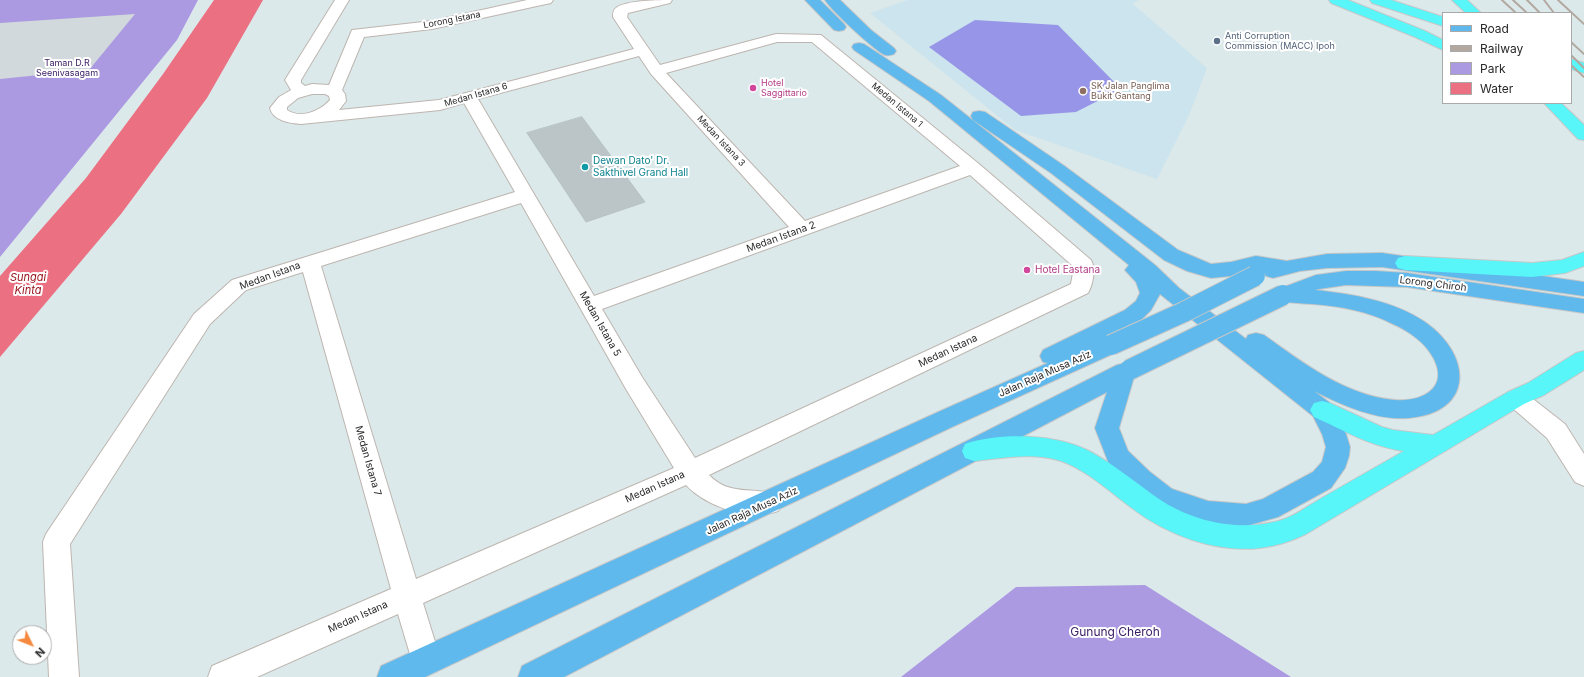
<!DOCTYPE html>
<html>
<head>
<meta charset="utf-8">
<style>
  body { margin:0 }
  #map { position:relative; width:1584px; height:677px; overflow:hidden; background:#dce9eb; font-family:Inter,sans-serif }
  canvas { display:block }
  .legend { position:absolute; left:1442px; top:12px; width:130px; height:92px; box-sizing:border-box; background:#fff; border:1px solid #a9a9a9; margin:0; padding:5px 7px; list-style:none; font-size:12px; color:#292929 }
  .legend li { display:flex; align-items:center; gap:8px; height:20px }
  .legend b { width:20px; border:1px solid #a9a9a9 }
  .north { position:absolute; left:12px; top:625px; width:40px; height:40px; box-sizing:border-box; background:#fff; border:1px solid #a9a9a9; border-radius:50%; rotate:133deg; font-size:11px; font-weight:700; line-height:16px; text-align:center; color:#292929 }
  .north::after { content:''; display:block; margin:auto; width:14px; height:18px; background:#f4893f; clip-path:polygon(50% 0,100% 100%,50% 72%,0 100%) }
</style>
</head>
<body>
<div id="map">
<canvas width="1584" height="677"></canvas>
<ul class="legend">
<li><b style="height:5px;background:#5fb9ec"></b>Road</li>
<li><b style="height:5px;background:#b3a89f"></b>Railway</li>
<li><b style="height:11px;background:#ab99e1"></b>Park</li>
<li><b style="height:11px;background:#eb7182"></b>Water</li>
</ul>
<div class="north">N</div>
</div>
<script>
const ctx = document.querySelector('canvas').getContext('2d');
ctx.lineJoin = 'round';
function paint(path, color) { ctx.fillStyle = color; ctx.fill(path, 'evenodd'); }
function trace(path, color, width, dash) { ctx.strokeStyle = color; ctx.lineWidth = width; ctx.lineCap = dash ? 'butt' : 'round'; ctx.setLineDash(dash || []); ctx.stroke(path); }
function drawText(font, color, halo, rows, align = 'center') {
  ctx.font = font + ' Inter,sans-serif'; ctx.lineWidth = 4; ctx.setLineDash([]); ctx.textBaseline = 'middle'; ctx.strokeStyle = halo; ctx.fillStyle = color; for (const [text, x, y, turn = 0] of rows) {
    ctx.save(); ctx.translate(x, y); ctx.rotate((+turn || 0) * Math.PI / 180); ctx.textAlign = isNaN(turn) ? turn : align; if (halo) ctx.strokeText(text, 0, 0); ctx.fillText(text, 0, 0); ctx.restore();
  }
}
const education = new Path2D(`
  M908,0H1139L1133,4L1207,68L1190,113L1157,179L1015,130L870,13Z`);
const green = new Path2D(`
  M0,0H198L177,40L0,257Z
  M1145,585L1291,677H901L1016,587Z`);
const pitch = new Path2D(`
  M975,20L1058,25L1121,89L1076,112L1021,116L929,47Z`);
const plaza = new Path2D(`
  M135,14L89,70L0,79V23Z`);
const water = new Path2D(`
  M214,0H263L207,98L121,214L0,357V276L86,178L163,74Z`);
const building = new Path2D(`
  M582,117L645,202L586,222L527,133Z`);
const minor = new Path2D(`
  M335,0H349L301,80V83L305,86L312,84L329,85L352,30L432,21L527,0H553L551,3L546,4L432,29L364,37L342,90L345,94L346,101L339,110L439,100L634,49L613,17C613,14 613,10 616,8C626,0 659,0 672,0L670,3L628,13L627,17L660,65L776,34L821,35L979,164L1091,260C1096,268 1093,285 1088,293L709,475C730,497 753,486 778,495L782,503L778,511C749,521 707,507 686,485L423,603L441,661L437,671L426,676L415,671L398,614L257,677H208L212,666L391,589L303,272L246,290L210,324L70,544L79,677H49L43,542L46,534L194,314L232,280L515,192L464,103L440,110L301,124C290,123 273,121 270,108L279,97L291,90L285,80ZM777,42H812L960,166L805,221L666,73ZM639,56L651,74L789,227L594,296L478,99ZM312,94H325L329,96L330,100C319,112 300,119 287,110V107L298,98ZM970,175L1074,267L1071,284L695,458L642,377L602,309ZM521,203L626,389L674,468L416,579L321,266Z
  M1516,389L1524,392L1565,424L1584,454V486L1575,482L1547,438L1508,404L1504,398L1508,392Z`);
const major = new Path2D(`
  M805,0H820L844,24L846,27L844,30L839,31L834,30Z
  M825,0H840L871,30L894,48L896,51L894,54C891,55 889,56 885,55C874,50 832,11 825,0Z
  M859,43L864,44L941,95L1155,265L1179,288L1246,339L1248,335L1256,333L1264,335C1303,363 1346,396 1395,400C1421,402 1449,389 1434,359C1426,343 1409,331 1393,324C1368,311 1340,306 1312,304C1299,303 1287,303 1276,300L1273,295L1276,290L1316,275L1346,271H1376L1407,273L1584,299V313L1407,287L1346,285L1319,289L1315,290C1353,294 1394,301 1425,322C1472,355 1475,412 1409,418C1377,421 1342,405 1314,391L1330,403L1346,434L1350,447L1349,456L1345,468L1331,488L1278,517L1246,526L1208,523L1154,505L1132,488L1109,464L1095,428L1107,392L564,677H518L522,666L1117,365C1125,363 1129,362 1137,364L1140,370L1134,377L1119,428L1128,451L1150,472L1172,489L1208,501L1246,504L1263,499L1313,472L1322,462L1326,447L1322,434L1313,416L1160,294L1151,310L1141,320L1103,339L1111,337L1119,339L1122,345L1119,351L952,427L425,677H377L381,666L936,413L1048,363L1043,362L1040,356L1043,350L1125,310L1136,301L1140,293L1136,282L1125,270L1129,265L929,101L854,50L852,47L854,44Z
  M979,111L985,112L1063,165L1178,250L1211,264L1231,262L1256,256L1287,261L1327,254L1382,253L1584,282V296L1382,267L1327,268L1300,271L1273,278L1266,276L1263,271L1256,270L1231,276L1211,278L1187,271L1164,260L1051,173L973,120L971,116L973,112Z`);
const highway = new Path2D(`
  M1329,0H1348L1425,31L1443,40V50L1415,37L1331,3Z
  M1370,0H1391L1443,17V26L1372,3Z
  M1452,0H1467L1481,13H1466Z
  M1571,59L1584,63V73L1571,69Z
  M1544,103H1561L1584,125V140L1578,139Z
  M1584,252V266L1565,273L1532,277L1405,270L1398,268L1395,263L1398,258L1405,256L1532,263L1562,260Z
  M1584,351V370L1544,395L1524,404L1306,534C1292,541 1276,546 1260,548C1216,553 1167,535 1132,508C1110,492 1087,470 1061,461C1034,452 1002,458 974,461L965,458L962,451L965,444C1001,432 1056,434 1089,451C1114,464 1136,483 1159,499C1192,521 1235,531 1274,522C1291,519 1306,507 1320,499C1348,483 1376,467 1404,451C1372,447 1343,430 1314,417L1310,410L1314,403L1322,401L1330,403L1382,427L1393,430L1433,435L1508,392L1528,383L1576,353Z`);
const rail = new Path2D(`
  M1502,0L1516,13
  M1513,0L1527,13
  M1527,0L1540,13
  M1544,0L1554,13
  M1558,0L1584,24
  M1571,42L1584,54
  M1571,55L1584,68
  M1571,65L1584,77`);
const majorBridge = new Path2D(`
  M1111,345L1184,312L1255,276
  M1129,370L1283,295`);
const markers = [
  [1217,41,4,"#5c6f8a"],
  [753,88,4,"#d1479c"],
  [1083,91,4,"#8d6e63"],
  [585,167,4,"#0f9aa8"],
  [1027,270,4,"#d1479c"]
];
const farStreetnames = [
  ["Lorong Istana",452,20,-11],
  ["Medan Istana 6",476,95,-16],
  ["Medan Istana 1",897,105,40],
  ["Medan Istana 3",721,141,47]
];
const farServicenames = [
  ["Anti Corruption",1225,36],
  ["Commission (MACC) Ipoh",1225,46]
];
const farParknames = [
  ["Taman D.R",67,63],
  ["Seenivasagam",67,73]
];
const farHotelnames = [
  ["Hotel",761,83],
  ["Saggittario",761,93]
];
const farEducationnames = [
  ["SK Jalan Panglima",1091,86],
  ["Bukit Gantang",1091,96]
];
const cultureNames = [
  ["Dewan Dato' Dr.",593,161],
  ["Sakthivel Grand Hall",593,173]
];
const streetNames = [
  ["Medan Istana 2",781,237,-20],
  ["Medan Istana",270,276,-20],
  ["Lorong Chiroh",1433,284,7],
  ["Medan Istana 5",600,324,60],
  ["Medan Istana",948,351,-25],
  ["Jalan Raja Musa Aziz",1045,374,-24],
  ["Medan Istana 7",368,461,74],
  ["Medan Istana",655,487,-24],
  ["Jalan Raja Musa Aziz",752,511,-25],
  ["Medan Istana",358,617,-24]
];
const hotelNames = [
  ["Hotel Eastana",1035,270]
];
const waterNames = [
  ["Sungai",28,278],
  ["Kinta",28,291]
];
const nearParknames = [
  ["Gunung Cheroh",1115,632]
];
paint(education, '#cbe4ed');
paint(green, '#ab99e1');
paint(pitch, '#9795e8');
paint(plaza, '#d2d9dc');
paint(water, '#eb7182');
paint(building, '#bbc4c7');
trace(building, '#b5c2c6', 1);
trace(minor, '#bdb5af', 2);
trace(major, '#c7c7c7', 2);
trace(highway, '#c7c7c7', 2);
paint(minor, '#fff');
paint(major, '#5fb9ec');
paint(highway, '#58f5f9');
trace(rail, '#b3a89f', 2);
trace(majorBridge, '#c7c7c7', 22, []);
trace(majorBridge, '#5fb9ec', 20);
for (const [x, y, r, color] of markers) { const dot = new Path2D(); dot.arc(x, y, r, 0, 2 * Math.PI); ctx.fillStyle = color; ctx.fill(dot); trace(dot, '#fff', 1.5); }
drawText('9px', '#292929', '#fff', farStreetnames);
drawText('9px', '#4e5e75', '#fff', farServicenames, 'left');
drawText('9px', '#381c64', '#fff', farParknames);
drawText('9px', '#b23c85', '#fff', farHotelnames, 'left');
drawText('9px', '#785e54', '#fff', farEducationnames, 'left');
drawText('10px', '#0d838f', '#fff', cultureNames, 'left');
drawText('10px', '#292929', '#fff', streetNames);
drawText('10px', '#b23c85', '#fff', hotelNames, 'left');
drawText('italic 11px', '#961119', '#fff', waterNames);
drawText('12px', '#381c64', '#fff', nearParknames);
</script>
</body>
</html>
